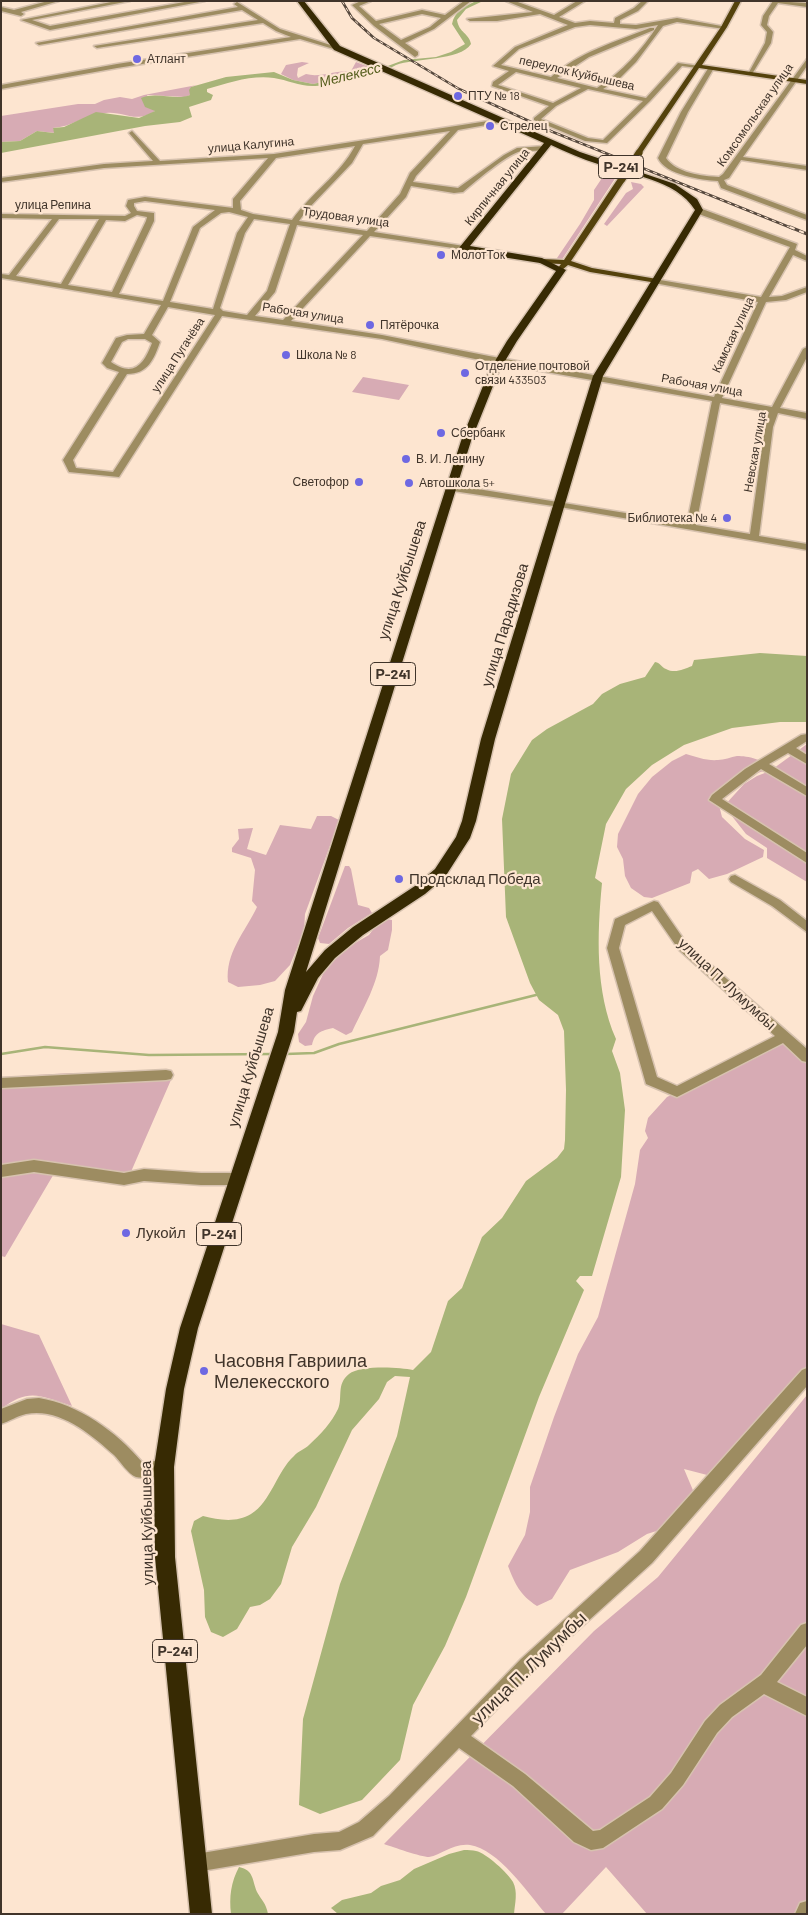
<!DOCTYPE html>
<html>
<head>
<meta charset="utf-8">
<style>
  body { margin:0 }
  #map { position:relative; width:808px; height:1915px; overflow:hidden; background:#fde5d0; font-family:Barlow,sans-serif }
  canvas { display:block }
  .frame { position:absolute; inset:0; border:2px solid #40342a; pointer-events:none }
</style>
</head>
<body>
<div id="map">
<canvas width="808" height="1915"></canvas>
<div class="frame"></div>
</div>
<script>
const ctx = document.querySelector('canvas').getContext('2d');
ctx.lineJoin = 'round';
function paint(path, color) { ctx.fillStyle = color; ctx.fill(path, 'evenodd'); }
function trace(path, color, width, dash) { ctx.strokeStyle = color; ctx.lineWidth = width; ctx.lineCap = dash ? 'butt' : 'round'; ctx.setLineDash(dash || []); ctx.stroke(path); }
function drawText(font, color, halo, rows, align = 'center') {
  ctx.font = font + ' Barlow,sans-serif'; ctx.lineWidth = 4.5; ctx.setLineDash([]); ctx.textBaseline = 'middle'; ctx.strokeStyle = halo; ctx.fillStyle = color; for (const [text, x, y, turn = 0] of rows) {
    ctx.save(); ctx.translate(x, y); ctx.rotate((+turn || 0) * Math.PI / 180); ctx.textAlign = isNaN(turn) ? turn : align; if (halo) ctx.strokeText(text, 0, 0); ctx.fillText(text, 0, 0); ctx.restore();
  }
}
const green = new Path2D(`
  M302,62L309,63L298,68L297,75L298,78L306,74C320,78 336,70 351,71L356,62L377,70L313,84L293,80L281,74L286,65Z
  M197,85L191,87L190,95L185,97L147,95L155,111C135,124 125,111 106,113C86,114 72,127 53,128L55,133L37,131L20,141L1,142V116L78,104H95L104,100L120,97L132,99L144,95Z
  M606,172L618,174L561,261H555L580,224L594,200V190Z
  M631,182L641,184L644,187L607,226L604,224L626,193L633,189Z
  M363,377L409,385L399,400L352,392Z
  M807,744V882L767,858V848L746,834L724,806L744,784L757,776L770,771Z
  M686,754C696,757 707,761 718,760C724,760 731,757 737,756C748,756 765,759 769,770C745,774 734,788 719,805L722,817L745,839L764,850L763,857L727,874L709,879L698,869L692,872L690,883L652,898L644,897L631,888L625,876L623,859L617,847L618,834L638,794L652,777L672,761Z
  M317,816H331L341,821L335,832L305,914L304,931L290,965L275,981L260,985L238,987L228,982C225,953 245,932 257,907L252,901L255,870L251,858L232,852V848L239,839L238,829L253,828L247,849L266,855L280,825L311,829Z
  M345,866H349L351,869L358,905L369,908L372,913L348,928L329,944L320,943L318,938Z
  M386,919L392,920V930L388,950L380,956C379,983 363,1008 352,1032L346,1035L333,1028C321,1031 315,1032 312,1045L305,1046L299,1042L298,1034L306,1022L313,996L324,972L343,950L369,935L374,928Z
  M782,1041L807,1061V1369L711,1476L684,1469L695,1495L666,1528L647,1534L618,1552L570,1570L552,1599L537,1606C520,1595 515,1584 508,1566L525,1535L530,1512V1487L554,1417L578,1354L598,1317L635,1184L640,1150L648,1138L645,1131L648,1118L667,1097Z
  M72,1073H174L130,1174L55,1172L5,1257L1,1256V1077Z
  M1,1324L39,1335L72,1406C41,1396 29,1387 1,1409Z
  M807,1395V1914H647L606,1867L562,1914H546C527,1892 498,1849 470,1845C452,1843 442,1855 429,1857C421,1857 393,1847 384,1844L594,1631L658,1577Z`);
const water = new Path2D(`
  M476,1H483L466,9L457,20C459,33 469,33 471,44C460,61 414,58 396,65C390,68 385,71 379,73C369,76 358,76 349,79C337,82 327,86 315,86C301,87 288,80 274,78C250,75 229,83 207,89V92L213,95L211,100L189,107L192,117L180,122L145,126L1,153V142L20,141L37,131L54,133L53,128L64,127L96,112L139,118L155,111L145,107L141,98C157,91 175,101 190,95L189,90L191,87L226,77L274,72L293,80L313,84L374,71L404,60L436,57L451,52L465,44L452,24C454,12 465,6 476,1Z
  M760,653L807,656V722H780L732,728L684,745L652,765L626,789L606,824L595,878L602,883C597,935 595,991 616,1039L612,1051L620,1073L625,1110L621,1177L592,1276H580L576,1281L584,1290L539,1397L466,1597L445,1646L413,1705L400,1760L362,1800L320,1814L299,1805L303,1719L340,1584L397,1436L410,1377L395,1376L387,1382L379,1399L352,1430L316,1507L292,1547L281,1584L270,1599L260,1605L250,1607L237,1629L223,1637L211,1632L205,1617L204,1590L191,1531L194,1521L203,1516C219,1520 236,1523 251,1514C271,1502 277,1471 294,1456C298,1451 305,1449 309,1445C320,1435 332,1422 338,1409C343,1398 336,1384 349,1374C360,1365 399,1367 413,1370L431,1352L448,1301L462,1288L482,1237L502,1218L526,1181L557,1158L564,1149L565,1140L566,1090L564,1031L558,1015L539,1000L530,983L506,917L502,819L511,774L532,740L547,729L593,704L602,694L620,684L645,677L655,662C661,663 661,667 666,669C675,674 684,669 692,666L694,660Z
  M464,1850C468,1850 473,1850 476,1851C486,1853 508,1873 513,1882C518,1892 515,1903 514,1914H338L331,1908L342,1900L371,1893L381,1886L400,1880L414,1869L449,1854Z
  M239,1867C254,1870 252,1880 257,1892C262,1901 266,1903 268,1914H231C229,1897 231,1882 239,1867Z`);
const stream = new Path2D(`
  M1,1054L45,1047L149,1055L273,1054
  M286,1054L314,1053L339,1044L536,995`);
const minor = new Path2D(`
  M48,1H59L21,12L24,14L21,16L1,11V7L14,10Z
  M116,1H130L32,20L50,26L190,1H205L50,30L21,20Z
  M361,1H371L359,6L376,21L422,10L445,15L464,1H471L434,29L405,43L418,52V55L415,57L374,26L352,5ZM422,14L441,18L430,27L401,40L379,24Z
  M506,1H515L554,15L577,1H585L559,17L575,23L590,21L614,23L615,18L634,8L642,1H648L638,11L620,20V24L636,25L677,18L727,27L724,29L677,22L663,26L636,62L619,79L603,89L646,98L678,63L700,66L697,68L682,66L650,101L607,143L585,141L534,120V118L549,106L492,86L493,82L509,71L493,66L515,47L568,25L540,14L497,21H470L467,19L533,12ZM590,25L636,29L658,25C642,50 622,72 597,88L557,78L589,57L654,30V28H650C615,42 579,52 551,77L501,65L519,49L575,27ZM516,72L581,88L553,103L498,85ZM588,89L643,101L603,140L588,138L541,119L556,106Z
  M773,1L807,3V7L778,3L769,16L767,25L773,32L771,43L752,74H748L765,43L767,32L761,25L763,16Z
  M237,2L280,29L340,48L337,50L300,39L117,68L1,89V85L117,64L291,37L276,31L263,23L97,48L94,46L258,20L242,10L39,45L36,43L238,7L234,4Z
  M807,59V66L743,157L807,166V170L741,160L729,178L724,180L727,185L807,215V220L721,188L718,181C702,180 665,175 658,158L681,112L709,67L714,68L688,112L666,158C676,173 702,176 719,177L723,174Z
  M501,119L504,121L503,122L458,130L416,176L413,182L458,188L504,155L517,148L544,146L547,148C540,153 529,149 521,151C506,155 476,181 463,192L454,193L411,186L406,197L374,232L464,246L468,248L467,250L370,236L291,321L382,335L489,356L714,397L758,302L654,283L650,281L654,279L761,297L790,247L696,213V209H702L797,244L795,250L807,256V261L793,255L769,297L782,296L807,287V292L786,300L766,302L722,398L772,407L803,349L807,347V357L780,408L807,413V419L778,413L773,427L759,536L807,544V550L560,507L453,491L448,488L453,485L687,523L712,401L489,362L382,339L222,316L119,477L69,472L63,460L119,372L107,368L102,363L116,338L127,335L144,334L161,305L1,278V274L9,275L52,219L1,218V214L125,216L131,213L126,206L128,200L145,197L233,208V199L268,158L104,168L1,182V178L104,164L153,161L129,133L132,131L160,161L274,154ZM450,131L410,173L400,194L367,231L299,221L306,211L352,163L363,144ZM355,146C340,175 311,193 292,220L253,214L241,210L240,201L276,158ZM145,201L215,210L193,227L163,301L119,294L154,221V213L137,211L134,206V203ZM229,212L248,217L237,233L213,309L170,302L200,228L221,213ZM137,215L147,217L146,221L112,292L68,285L106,220L125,221ZM59,219H99L61,284L16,276ZM254,219L290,224L267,291L247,315L223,311L220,308L245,233ZM297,225L363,235L283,320L255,316L275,292ZM168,307L215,315L113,472L76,468L73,460L127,374C148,374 154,359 160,342L152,335ZM128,339H145L152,343C144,364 134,378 111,362L122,342ZM720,403L769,412L765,427L750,534L696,525Z
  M807,734V741L796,748L807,755V764L788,753L769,764L807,787V796L761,769L722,799L807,853V863L709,800L712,795L745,769L801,735Z
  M735,875L780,900L807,921V932L772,906L731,882L729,879L731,876Z
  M654,901L658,902L687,944L807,1049V1062L802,1061L783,1043L677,1097L646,1084L607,948L615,919ZM652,911L679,950L775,1036L677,1086L657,1077L619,948L625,925Z
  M166,1070L171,1071L173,1075L171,1079L166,1080L1,1088V1078Z
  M34,1160L124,1173L144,1169L201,1173H236L241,1175L243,1179L241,1183L236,1185H201L144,1181L124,1185L34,1172L1,1177V1165Z
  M807,1368V1386L652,1563L533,1671L471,1736L525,1774L593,1831L600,1830L650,1797L671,1773L705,1721L720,1705L761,1675L801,1625L807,1623V1645L777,1682L807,1697V1716L764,1694L732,1717L717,1733L683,1785L662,1809L603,1848L591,1850L574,1842L513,1786L459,1748L373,1836L340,1850L314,1852L196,1872L189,1870L187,1863L189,1856L196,1854L314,1834L339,1832L359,1822L389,1796L521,1659L640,1551L802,1370Z
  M39,1398C78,1404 117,1432 142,1462L164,1460L170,1462L172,1467L170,1472C161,1476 144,1479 136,1477C128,1474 120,1461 114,1455C92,1435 59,1407 26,1414C17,1416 10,1421 1,1424V1409L27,1399Z
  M807,1901V1914H795L800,1903Z`);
const major = new Path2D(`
  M735,1H741L727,27L702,65L807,80V84L699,68L641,154H637L635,153L721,27Z
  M619,177L626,179L571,261L592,268L657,279V283L590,272L568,265L562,270L558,268L561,264L539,263V259H542L564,260Z`);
const highway = new Path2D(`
  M297,1H304L340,46L580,152L675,184L697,199L703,210L603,376L495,739L476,821L470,838L445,877L425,894L363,935L335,958L318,978L301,1011L297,1012L294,1032L198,1328L184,1389L174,1467L175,1557L212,1914H190L155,1557L154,1467L166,1389L180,1328L278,1032L285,990L461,441L489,371L507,341L556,271L540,263L464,251L459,248L544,143L334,50ZM551,145C566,152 582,159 598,164C629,175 676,179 695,210L593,376L481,739L462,821L456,837L435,869L415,886L353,927L325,950L306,972L471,441L499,371L517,341L566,270L542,258L470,246Z`);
const railFar1 = new Path2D(`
  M342,1L352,18L374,38L459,89L553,132L794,229`);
const rail = new Path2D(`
  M790,227L807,234`);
const majorBridge = new Path2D(`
  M622,179L639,153`);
const markers = [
  [137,59,5,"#6e68e2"],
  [458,96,5,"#6e68e2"],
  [490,126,5,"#6e68e2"],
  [441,255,5,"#6e68e2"],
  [370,325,5,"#6e68e2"],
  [286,355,5,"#6e68e2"],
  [465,373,5,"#6e68e2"],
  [441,433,5,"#6e68e2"],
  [406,459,5,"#6e68e2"],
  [359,482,5,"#6e68e2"],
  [409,483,5,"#6e68e2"],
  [727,518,5,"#6e68e2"],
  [399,879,5,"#6e68e2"],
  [126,1233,5,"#6e68e2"],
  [204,1371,5,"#6e68e2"]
];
const farPoinames = [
  ["Атлант",147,59],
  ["ПТУ № 18",468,96],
  ["Стрелец",500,126],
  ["МолотТок",451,255],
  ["Пятёрочка",380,325],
  ["Школа № 8",296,355],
  ["Отделение почтовой",475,366],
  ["связи 433503",475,380],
  ["Сбербанк",451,433],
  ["В. И. Ленину",416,459],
  ["Светофор",349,482,"right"],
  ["Автошкола 5+",419,483],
  ["Библиотека № 4",717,518,"right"]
];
const farStreetnames = [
  ["переулок Куйбышева",577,73,13],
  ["Комсомольская улица",755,115,-55],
  ["улица Калугина",251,145,-5],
  ["Кирпичная улица",497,187,-51],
  ["улица Репина",53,205],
  ["Трудовая улица",346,217,8],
  ["Рабочая улица",303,313,9],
  ["Камская улица",733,335,-65],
  ["улица Пугачёва",178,355,-57],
  ["Рабочая улица",702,385,10],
  ["Невская улица",755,452,-80]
];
const farWaternames = [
  ["Мелекесс",350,75,-14]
];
const shields = [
  [621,167,45],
  [393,674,45],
  [219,1234,45],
  [175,1651,45]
];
const shieldNames = [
  ["Р-241",621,167],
  ["Р-241",393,674],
  ["Р-241",219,1234],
  ["Р-241",175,1651]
];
const streetNames = [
  ["улица Куйбышева",402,580,-72],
  ["улица Парадизова",505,625,-73],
  ["улица П. Лумумбы",727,984,43],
  ["улица Куйбышева",251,1067,-73],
  ["улица Куйбышева",147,1523,-91]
];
const poiNames = [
  ["Продсклад Победа",409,879],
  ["Лукойл",136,1233]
];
const nearPoinames = [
  ["Часовня Гавриила",214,1361],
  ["Мелекесского",214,1382]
];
const nearStreetnames = [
  ["улица П. Лумумбы",529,1668,-44]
];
paint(green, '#d7abb4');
paint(water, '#a8b478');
trace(stream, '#a8b478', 2.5);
trace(minor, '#d7c2af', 3);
trace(major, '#d7c2af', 3);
trace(highway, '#d7c2af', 3);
paint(minor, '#9d8c61');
paint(major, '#54420c');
paint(highway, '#372a03');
trace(railFar1, '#57493e', 2.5);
trace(rail, '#57493e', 3);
trace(railFar1, '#fde5d0', 1, [4]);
trace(rail, '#fde5d0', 2, [5]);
trace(majorBridge, '#d7c2af', 8, []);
trace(majorBridge, '#54420c', 7);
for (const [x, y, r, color] of markers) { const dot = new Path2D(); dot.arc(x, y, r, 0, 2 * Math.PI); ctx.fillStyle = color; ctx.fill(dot); trace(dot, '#fde5d0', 2); }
drawText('12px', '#40342a', '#fde5d0', farPoinames, 'left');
drawText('12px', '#40342a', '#fde5d0', farStreetnames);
drawText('italic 14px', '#545d1b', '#fde5d0', farWaternames);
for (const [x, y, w] of shields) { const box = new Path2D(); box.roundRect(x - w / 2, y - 11.5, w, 23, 4); ctx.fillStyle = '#fde5d0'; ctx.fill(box); trace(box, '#40342a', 1); }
drawText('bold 14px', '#40342a', null, shieldNames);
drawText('15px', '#40342a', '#fde5d0', streetNames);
drawText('15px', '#40342a', '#fde5d0', poiNames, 'left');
drawText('18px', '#40342a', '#fde5d0', nearPoinames, 'left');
drawText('18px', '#40342a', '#fde5d0', nearStreetnames);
</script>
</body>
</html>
